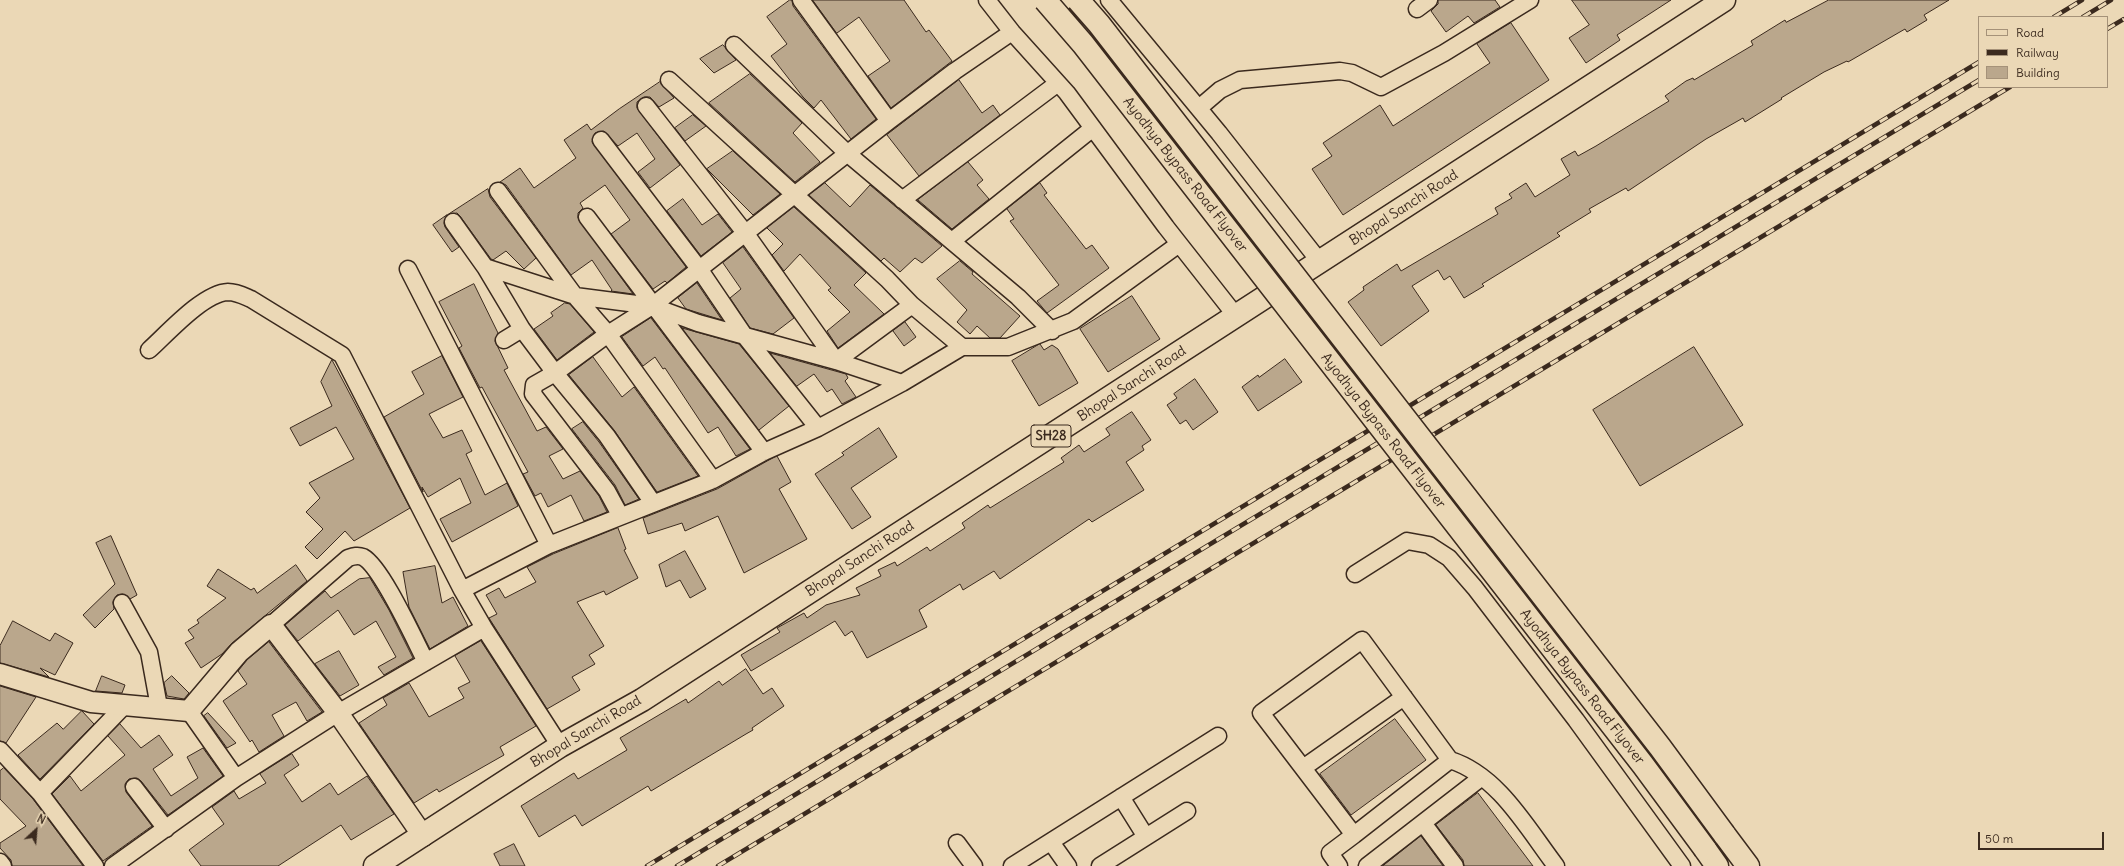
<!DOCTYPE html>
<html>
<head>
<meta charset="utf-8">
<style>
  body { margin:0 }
  #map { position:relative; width:2124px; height:866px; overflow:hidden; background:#ebd8b6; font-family:Delius,sans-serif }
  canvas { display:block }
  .legend { position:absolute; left:1978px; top:16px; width:130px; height:72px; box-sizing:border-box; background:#ebd8b6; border:1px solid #a59279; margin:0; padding:5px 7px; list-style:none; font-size:12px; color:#3b2a1e }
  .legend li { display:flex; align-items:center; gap:8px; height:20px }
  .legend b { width:20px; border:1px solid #a59279 }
  .north { position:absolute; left:16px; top:810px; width:40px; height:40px; -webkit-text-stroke:3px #ebd8b6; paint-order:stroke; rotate:26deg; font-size:11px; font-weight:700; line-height:16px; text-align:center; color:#3b2a1e }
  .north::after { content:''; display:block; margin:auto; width:14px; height:18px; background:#3b2a1e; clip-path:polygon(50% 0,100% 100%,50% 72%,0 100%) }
  .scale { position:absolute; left:1978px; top:832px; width:126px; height:18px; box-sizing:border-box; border:2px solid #3b2a1e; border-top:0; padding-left:5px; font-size:12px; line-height:14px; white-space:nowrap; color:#3b2a1e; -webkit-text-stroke:3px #ebd8b6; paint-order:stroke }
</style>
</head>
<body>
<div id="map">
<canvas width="2124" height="866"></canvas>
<ul class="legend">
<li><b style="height:5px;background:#ebd8b6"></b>Road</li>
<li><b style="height:5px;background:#3b2a1e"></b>Railway</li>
<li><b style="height:11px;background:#baa78c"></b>Building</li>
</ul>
<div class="north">N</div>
<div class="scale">50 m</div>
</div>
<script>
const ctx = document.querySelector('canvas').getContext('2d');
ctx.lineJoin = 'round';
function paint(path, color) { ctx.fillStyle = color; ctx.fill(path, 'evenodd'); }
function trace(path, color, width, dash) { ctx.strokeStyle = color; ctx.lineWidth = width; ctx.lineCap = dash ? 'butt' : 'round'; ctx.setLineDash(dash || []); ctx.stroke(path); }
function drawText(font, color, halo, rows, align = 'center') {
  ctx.font = font + ' Delius,sans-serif'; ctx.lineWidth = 3.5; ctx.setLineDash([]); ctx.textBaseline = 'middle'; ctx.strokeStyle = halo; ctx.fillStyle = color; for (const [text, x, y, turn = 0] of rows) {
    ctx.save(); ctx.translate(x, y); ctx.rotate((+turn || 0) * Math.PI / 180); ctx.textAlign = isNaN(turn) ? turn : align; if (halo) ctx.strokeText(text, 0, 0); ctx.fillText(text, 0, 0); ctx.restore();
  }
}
const building = new Path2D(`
  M790,0H792L793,6L876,119L851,139L821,100L814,108L803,97L771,56L787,44L767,17Z
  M813,0H904L926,32L929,30L952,61L891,108L868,76L890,61L859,17L837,33Z
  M1438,0H1495L1500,7L1474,23L1468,16L1446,32L1431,11L1438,4Z
  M1572,0H1671L1617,35L1620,40L1586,63L1569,38L1589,25Z
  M1829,0H1949L1924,15L1927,20L1907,32L1905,29L1848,62L1847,61L1824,72L1781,98L1782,99L1745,122L1743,118L1706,139L1628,191L1626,188L1589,209L1591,212L1557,233L1560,236L1482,284L1484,286L1464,298L1450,276L1444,280L1438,270L1412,286L1429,311L1381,346L1348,302L1364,290L1363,287L1397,264L1401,271L1498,214L1495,208L1512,198L1509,194L1526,183L1535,197L1570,175L1561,159L1575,151L1578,156L1596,146L1669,101L1665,96L1686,81L1693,78L1694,80L1753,45L1751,41L1785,20L1786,22Z
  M1511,23L1549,80L1343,215L1312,169L1332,156L1323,143L1380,105L1393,126L1490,63L1477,44Z
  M723,45L736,60L714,73L700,59Z
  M750,74L802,123L793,133L820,162L795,182L709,103Z
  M959,80L982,113L993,105L1000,115L919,176L887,135Z
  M660,82L674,98L659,107L650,97H644L637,102V108L680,165L650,188L638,172L655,159L637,133L618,146L604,131L595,133L592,142L686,267L667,283L665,281L653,289L611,234L630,220L605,185L580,203L583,208L578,213V218L633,294L611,291L612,290L592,260L571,275L506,185L500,182L520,168L534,188L576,158L564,140L587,124L591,130L619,109Z
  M693,115L706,126L685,141L675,128Z
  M733,151L780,194L753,215L707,169Z
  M968,162L983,180L977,185L989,199L952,229L918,200Z
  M825,183L850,207L870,185L942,246L922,263L915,258L900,272L884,258L881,261L809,195Z
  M1040,183L1047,193L1044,195L1086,249L1092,245L1109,268L1047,313L1037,301L1059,285L1010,221L1014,219L1007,209Z
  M488,189L490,197L536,258L524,269L506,251L493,260L491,259L460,216L457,213L449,214Z
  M683,199L702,225L718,214L732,232L701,256L667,211Z
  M794,207L866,273L854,285L884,314L838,348L827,331L850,312L828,290L831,288L800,254L784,271L772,255L783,244L767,228Z
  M447,215L444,223L445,227L459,247L452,252L433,225Z
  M743,247L794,318L773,334L750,328L730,298L741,289L723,263Z
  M960,261L973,272L972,274L1020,316L1000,338H990L977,326L970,334L957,322L967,310L937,279Z
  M697,283L722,320L686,309L678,298Z
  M474,284L498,333L495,341L508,368L504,370L537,431L546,427L563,449L549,456L563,479L580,471L599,496L607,512L584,521L571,495L548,507L541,493L535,496L523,474L528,472L482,387L480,388L459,348L462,346L439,302Z
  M1132,296L1160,339L1108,372L1080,329Z
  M565,303L570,304L594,332L557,360L534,329L553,316L551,313Z
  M651,318L750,449L736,456L718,427L708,433L665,368L663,369L655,357L643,366L622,337Z
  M905,322L916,337L904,346L893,331Z
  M682,328L739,344L789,406L759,430Z
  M1040,344L1044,350L1052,345L1058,349L1078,383L1039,406L1012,361Z
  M1694,347L1743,425L1640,486L1593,410Z
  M770,353L846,374L848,378L845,381L856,397L842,404L832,389L827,392L814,374L797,386Z
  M442,356L463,397L429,414L443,438L462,430L472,451L466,454L485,495L507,483L518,506L452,542L440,519L471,503L460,478L428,497L422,487L423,492L384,417L424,394L412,372Z
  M593,357L622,397L634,387L698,476L657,492L614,430L569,375Z
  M1285,359L1302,382L1258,411L1242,387L1258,375L1259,377Z
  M332,360L410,508L354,541L345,531L317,559L305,547L323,529L306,512L320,498L309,483L354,459L336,427L300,446L290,428L332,406L321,382Z
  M1195,379L1218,412L1193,430L1186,420L1180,424L1167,405L1177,398L1174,394Z
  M1132,412L1151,440L1142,446L1144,450L1126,462L1144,490L1092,522L1089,519L1000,579L994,571L963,590L960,584L919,610L927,627L867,658L852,631L845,636L835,621L751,671L741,655L780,632L777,628L804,613L807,618L826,605L860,595L856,588L881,576L878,570L895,562L897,566L927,547L930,551L965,528L962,523L988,505L990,508L1064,462L1061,458L1079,445L1084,452L1110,435L1106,429Z
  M583,422L599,442L639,499L625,505L615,485L572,429Z
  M879,428L897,457L851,488L871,517L852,529L815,474L844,455L842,453Z
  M777,456L791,482L779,489L807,539L744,573L718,516L685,531L682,523L648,534L643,518L717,489Z
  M618,528L626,549L624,550L638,578L606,595L604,591L577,602L604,646L589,655L595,664L572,677L580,690L547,709L489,618L497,614L486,595L499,588L505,598L536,582L527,567L553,554Z
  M111,536L137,595L130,599L123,594L117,595L113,602L114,609L95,628L83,615L115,584L96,543Z
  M685,551L706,589L690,598L680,580L666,587L659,565Z
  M296,565L307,581L232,643L222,654L201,668L185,643L194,638L188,630L199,623L197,620L226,598L207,586L218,569L251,590L254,588L257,593Z
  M435,566L442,603L453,597L468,626L430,649L409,607L403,572Z
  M370,578L389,610L413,658L384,675L378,667L396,657L376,621L354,635L338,610L298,641L285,625L325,591L331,598L359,579Z
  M13,621L50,641L55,633L73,643L55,675L40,668L49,677L0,663V646Z
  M481,641L536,726L500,747L504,755L439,792L437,789L414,803L359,723L387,705L383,698L409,683L429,717L464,698L458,688L470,682L455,656Z
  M269,642L322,712L307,721L296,702L272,715L284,736L259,752L252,740L250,742L223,701L247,684L238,671L247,660Z
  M339,651L359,685L340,696L315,664Z
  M746,669L763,694L772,688L784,706L752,728L753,730L746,734L651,791L648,786L582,826L575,815L539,837L521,806L574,773L578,779L627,750L620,738L686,699L688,703L719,681L722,685Z
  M102,676L125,685L122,693L96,691Z
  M172,676L189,693L184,699L167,696L164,683Z
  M0,686L36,697L6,743L0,741Z
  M82,711L94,724L40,779L18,755L57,723L63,729Z
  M208,713L236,743L227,748L204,716Z
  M1395,719L1426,760L1351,815L1320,774Z
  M120,724L141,748L159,735L173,755L153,769L171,796L198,778L187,757L203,748L223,776L168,815L141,781L137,778L129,779L125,784L126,792L152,826L103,861L52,794L70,776L81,791L125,755L108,736Z
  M292,754L299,765L284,775L302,802L330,783L338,795L367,776L394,814L351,840L341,825L278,866H201L189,850L224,824L212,807L234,791L239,799L266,783L260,774Z
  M4,768L33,799L83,866H12L11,860L0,848V843L26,826L0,799V771Z
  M1478,793L1533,866H1464L1463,860L1436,825Z
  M1421,836L1443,866H1383Z
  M514,844L525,866H500L494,854Z`);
const minor = new Path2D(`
  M801,0L889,121
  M987,0L1012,32L1067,93L1166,227L1236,316
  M1109,0L1219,133L1320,262
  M1417,9L1429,0
  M734,45L848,154L1018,297L1052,331
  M669,80L887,279L912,305L962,347
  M646,106L746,234L836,361L912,305
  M1199,108L1220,90L1240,80L1340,71L1352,73L1381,87L1444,53L1530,0
  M601,140L700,270L744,335L818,428
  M498,191L575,296L608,334L713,480
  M902,200L1058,83
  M587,217L764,452
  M453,222L485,267L522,329L555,373L607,436L653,503
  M952,241L1093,128
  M485,267L575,296L652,306L698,323L836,361L902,383
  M408,269L549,545
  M504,340L522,329
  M149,350C167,334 203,293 228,292C237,292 244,296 251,299L342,355L462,590L484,628L560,746
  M620,515L607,491L533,394L534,385L555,373L608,334L652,306L889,121L955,71L1012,32
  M1355,574L1407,541L1429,545L1449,558L1475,588L1576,720L1682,866
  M462,590L549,545L713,480L764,452L818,428L902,383L962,347H1008L1073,321L1179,244
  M122,603L149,652L159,707
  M271,625L348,558C354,556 358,555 363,557C382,567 415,641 426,662
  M189,711L236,778
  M0,750L40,793L95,866
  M1303,768L1404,697
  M134,787L166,829
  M40,793L125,705
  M1121,797L1146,837
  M1423,823L1455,866
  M1354,835L1450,760
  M1051,842L1068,866
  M957,843L974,866
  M0,862L3,866
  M113,866L236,778L338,713L484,628
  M1012,866L1218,736
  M1100,866L1187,811
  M1339,866L1330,853L1354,835L1261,713L1362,640L1450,760C1498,775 1527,828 1556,866
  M1367,866L1482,777`);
const tertiary = new Path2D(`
  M0,674L91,702L189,711L239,652L271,625L338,713L423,836`);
const primary = new Path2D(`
  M1724,834L1748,866
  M1705,849L1717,866
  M375,866L560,746L642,700L1724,0`);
const rail = new Path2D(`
  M2054,17L2082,0
  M2083,17L2111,0
  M2107,29L2124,19
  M647,866L1979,62
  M677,866L1979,80
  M718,866L2010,87`);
const primaryBridge = new Path2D(`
  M1045,0L1083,44L1643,765L1705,849
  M1078,0L1099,24L1660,747L1724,834`);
const shields = [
  [1051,436,40]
];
const shieldNames = [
  ["SH28",1051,436]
];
const streetNames = [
  ["Ayodhya Bypass Road Flyover",1185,175,52],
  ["Bhopal Sanchi Road",1404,208,-33],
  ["Bhopal Sanchi Road",1132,384,-33],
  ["Ayodhya Bypass Road Flyover",1383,431,52],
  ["Bhopal Sanchi Road",860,559,-33],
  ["Ayodhya Bypass Road Flyover",1582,687,52],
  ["Bhopal Sanchi Road",586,732,-31]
];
paint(building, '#baa78c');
trace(building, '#3b2a1e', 1);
trace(minor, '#3b2a1e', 19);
trace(tertiary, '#3b2a1e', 23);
trace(primary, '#3b2a1e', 25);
trace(minor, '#ebd8b6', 16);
trace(tertiary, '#ebd8b6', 20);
trace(primary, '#ebd8b6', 22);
trace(rail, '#3b2a1e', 4.5);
trace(rail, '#ebd8b6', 3, [9]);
trace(primaryBridge, '#3b2a1e', 25, []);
trace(primaryBridge, '#ebd8b6', 22);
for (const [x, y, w] of shields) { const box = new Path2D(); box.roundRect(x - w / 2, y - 11, w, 22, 3); ctx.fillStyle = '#ebd8b6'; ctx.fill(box); trace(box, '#3b2a1e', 1); }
drawText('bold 13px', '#3b2a1e', null, shieldNames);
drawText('14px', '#3b2a1e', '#ebd8b6', streetNames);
</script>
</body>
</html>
